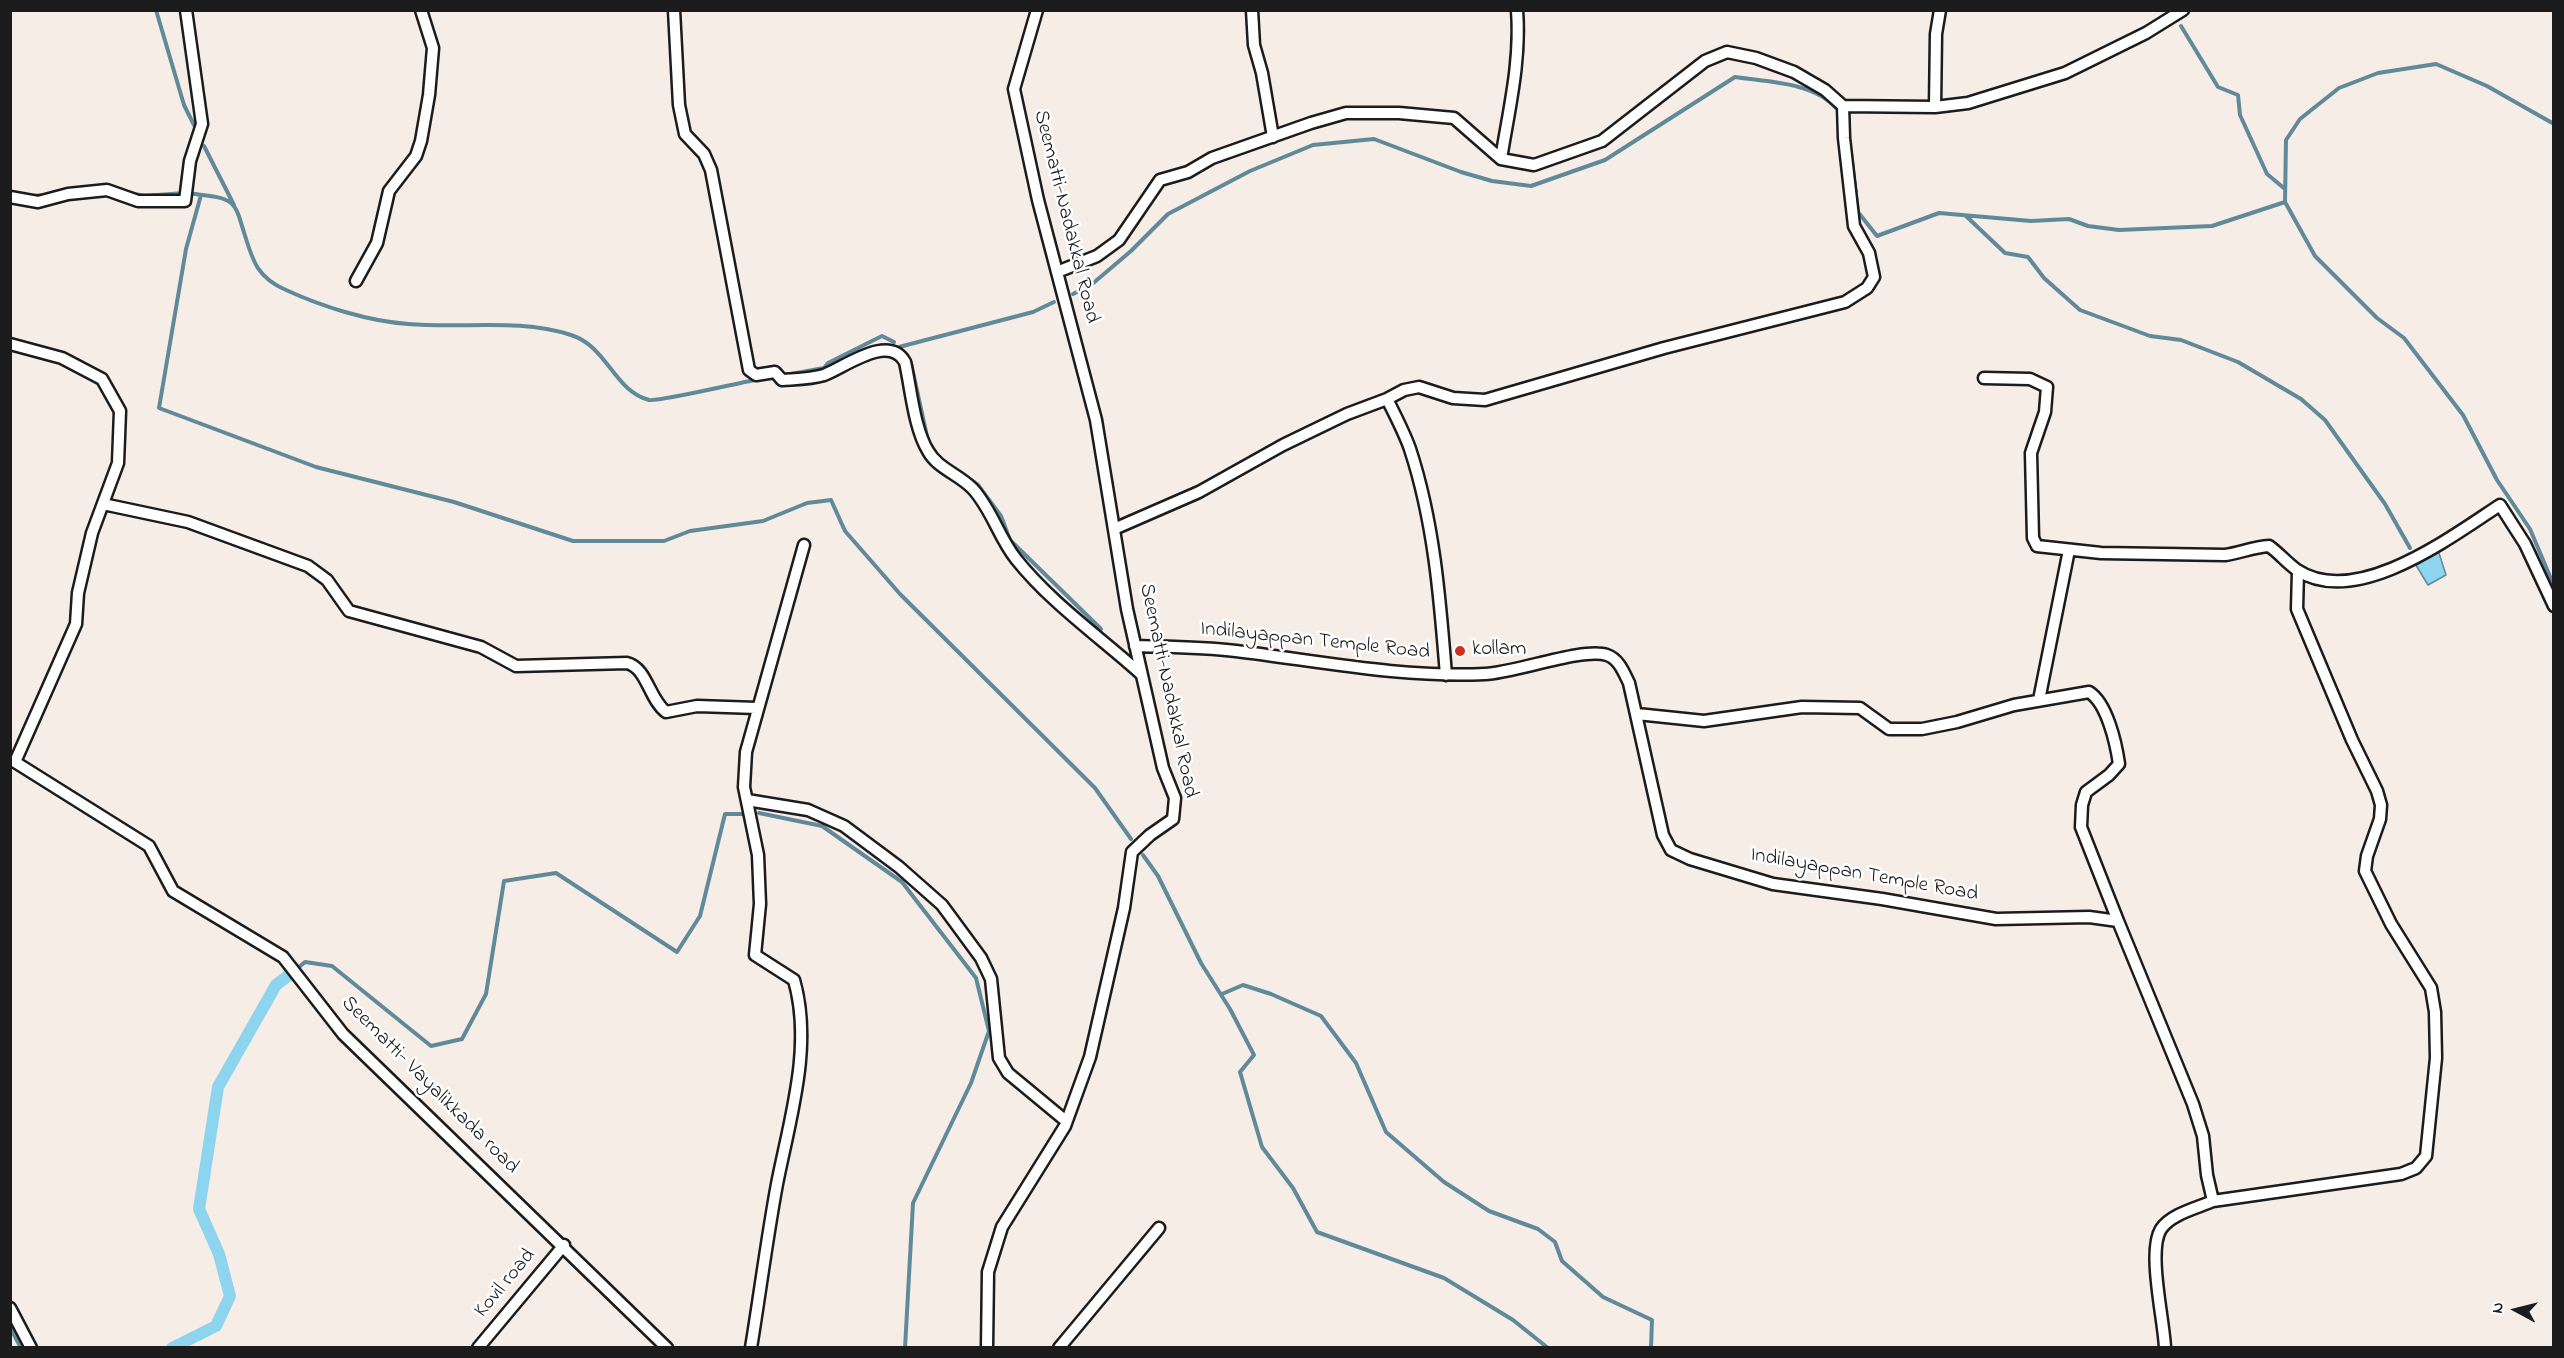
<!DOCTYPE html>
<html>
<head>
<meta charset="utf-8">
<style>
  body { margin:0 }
  #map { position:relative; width:2564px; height:1358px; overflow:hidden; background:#f6ede7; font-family:"Indie Flower",sans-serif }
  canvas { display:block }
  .frame { position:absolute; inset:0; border:12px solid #1c1c1c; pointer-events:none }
  .north { position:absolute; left:2486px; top:1280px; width:60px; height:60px; -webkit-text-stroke:4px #fff; paint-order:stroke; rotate:277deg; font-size:16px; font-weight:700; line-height:24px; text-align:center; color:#1c1c1c }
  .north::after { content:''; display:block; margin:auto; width:21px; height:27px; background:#1c1c1c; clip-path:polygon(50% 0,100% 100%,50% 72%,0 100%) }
</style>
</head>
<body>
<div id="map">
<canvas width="2564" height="1358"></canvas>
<div class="frame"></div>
<div class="north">N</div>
</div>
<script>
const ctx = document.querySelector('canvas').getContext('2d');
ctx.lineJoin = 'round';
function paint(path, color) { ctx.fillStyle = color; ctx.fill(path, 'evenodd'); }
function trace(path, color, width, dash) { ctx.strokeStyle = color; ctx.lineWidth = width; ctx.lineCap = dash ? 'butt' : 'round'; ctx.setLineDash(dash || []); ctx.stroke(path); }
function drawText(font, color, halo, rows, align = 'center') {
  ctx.font = font + ' "Indie Flower",sans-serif'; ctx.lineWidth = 5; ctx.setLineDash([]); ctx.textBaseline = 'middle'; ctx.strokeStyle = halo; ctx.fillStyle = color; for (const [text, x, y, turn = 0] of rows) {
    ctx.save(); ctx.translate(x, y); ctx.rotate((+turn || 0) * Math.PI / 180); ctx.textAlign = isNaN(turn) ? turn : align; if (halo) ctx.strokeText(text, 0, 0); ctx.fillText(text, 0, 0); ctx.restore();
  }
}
const water = new Path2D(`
  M2438,550L2446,575L2428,585L2414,562Z`);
const stream = new Path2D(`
  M156,10L184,105L194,125
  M2181,26L2218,87L2238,95L2240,115L2267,174L2285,189
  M204,146L234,205
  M1851,154L1858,212L1877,236L1939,213L2031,221L2069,219L2088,226L2119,230L2212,226L2285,202L2315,256L2377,318L2404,338L2463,415L2497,480L2530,529L2554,586
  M126,192L144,196L184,193
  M190,193C203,196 225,195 233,205C238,210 240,220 242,226C252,257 254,276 286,290C323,307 368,321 408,324C464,329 517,318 571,335C607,346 614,391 649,400C659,402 742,382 760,379
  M201,195L186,249L159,408L316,467L454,502L573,541H664L690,531L763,521L807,503L831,500L845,531L900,594L1095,788L1131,839
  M29,196L48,195
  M2285,202L2286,140L2300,119L2339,88L2378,73L2436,64L2487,86L2554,124
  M1966,216L2005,253L2028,257L2044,278L2080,310L2150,336L2181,340L2238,362L2301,399L2325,420L2385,504L2410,548
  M1073,294L1091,285L1131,251L1168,214L1250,171L1313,145L1374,139L1461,172L1492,181L1531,186L1605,160L1735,77C1766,82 1814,82 1836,108
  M899,347L1033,312L1054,302
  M908,359L911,363L928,441L938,457
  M785,375L824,368L828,363L882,336L894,342
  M971,480L978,485L1001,516L1010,540L1101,629
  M759,813L822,826L902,882L976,978L989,1031L971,1083L913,1203L905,1348
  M1143,855L1158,876L1201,963L1230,1009L1254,1055L1240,1072L1262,1147L1293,1188L1317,1232L1444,1278L1513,1320L1548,1348
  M299,967L305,962L332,966L431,1046L462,1039L486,994L504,881L556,873L677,952L700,916L725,814H743
  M1222,994L1243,985L1271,994L1321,1016L1356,1063L1386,1132L1444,1182L1489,1211L1538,1229L1555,1242L1562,1261L1603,1297L1652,1320L1651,1348
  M10,1327L21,1348`);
const canal = new Path2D(`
  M172,1348L216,1326L230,1296L219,1254L199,1209L218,1087L276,985L289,975`);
const minor = new Path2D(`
  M674,10L679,105L685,134L704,154L711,170L749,370L756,375L775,372L782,380C795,379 811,379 824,375C845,367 889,333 905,362C911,389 914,428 928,451C938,469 959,474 973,489C992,510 999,538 1016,559C1051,603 1100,637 1141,674
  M1252,10L1254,45L1262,73L1273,137
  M1935,107L1936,34L1940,10
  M1501,159C1509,109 1521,61 1517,10
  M10,197L38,202L68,194L107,190L138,201H185L190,161L202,124L186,10
  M1057,272L1097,256L1119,240L1160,180L1188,172L1212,158L1311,123L1346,113H1399L1454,118L1501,159L1534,165L1602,141L1705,61L1727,52L1756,58L1794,72L1825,90L1843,106L1935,107L1968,103L2065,73L2146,33L2183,10
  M356,281L377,243L389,191L416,156L421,141L429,95L433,48L421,10
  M10,344L62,358L102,379L120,411L118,463L92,533L78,593L76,624L15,762L149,846L173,891L283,957L343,1034L667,1348
  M1984,378L2030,379L2047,387L2045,412L2031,453L2033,538L2037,546L2101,553L2225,555C2240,553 2253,547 2269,546C2279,553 2287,563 2297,570C2356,609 2451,537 2500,505L2525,544L2554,606
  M1387,399C1395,415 1404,432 1410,449C1434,522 1440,599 1446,675
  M103,504L188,522L308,566L327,580L349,611L481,647L516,666L627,663C647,668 649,699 666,712L697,706L757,708
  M1114,529L1199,492L1283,445L1347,414L1387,399L1404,390L1419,387L1453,398L1485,400L1664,348L1845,302L1867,288L1874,277L1869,253L1854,226L1844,138L1843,106
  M1135,646C1168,647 1202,647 1236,651C1319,661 1401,678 1485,674C1515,673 1583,647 1607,655C1619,659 1624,673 1629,683L1663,835L1671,850L1690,859L1773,884L1882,899L1996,919L2089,917L2118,921L2193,1104L2203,1136L2207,1175L2213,1201C2197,1208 2171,1214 2161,1229C2147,1251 2164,1320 2165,1348
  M2039,700L2069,550
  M1637,714L1704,721L1802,707L1860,708L1889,729H1922L1957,722L2014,705L2089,692C2107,703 2116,743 2119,764L2109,775L2086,792L2082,805L2081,827L2118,921
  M747,800L808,810L844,826L899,867L942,905L981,958L991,979L999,1058L1008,1073L1066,1121
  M2213,1201L2401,1174L2416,1168L2426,1156L2436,1058L2435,1012L2431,988L2391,924L2365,871L2367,856L2380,819L2381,805L2377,791L2352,740L2297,609L2298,571
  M10,1308L31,1348
  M478,1348L564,1245
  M751,1348C760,1293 767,1238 777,1184C790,1118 813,1046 794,980L755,955L760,904L758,855L744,787L746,752L804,545
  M987,1348L988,1272L1002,1227L1065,1126L1090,1057L1124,908L1132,852L1150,835L1173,819L1175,798L1163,768L1127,609L1096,420L1038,200L1014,89L1037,10
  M1059,1348L1159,1228`);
const markers = [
  [1460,651,6,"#c8321e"]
];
const streetNames = [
  ["Seematti-Nadakkal Road",1065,217,76],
  ["Indilayappan Temple Road",1315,642,6],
  ["Seematti-Nadakkal Road",1167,691,78],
  ["Indilayappan Temple Road",1864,876,10],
  ["Seematti- Vayalikkada road",429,1086,45],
  ["Kovil road",506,1284,-50]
];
const poiNames = [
  ["kollam",1472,651]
];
paint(water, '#8dd4ee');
trace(water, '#608a9a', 1.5);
trace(stream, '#608a9a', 4);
trace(canal, '#8dd4ee', 12);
trace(minor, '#1c1c1c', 15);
trace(minor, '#fff', 10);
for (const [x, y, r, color] of markers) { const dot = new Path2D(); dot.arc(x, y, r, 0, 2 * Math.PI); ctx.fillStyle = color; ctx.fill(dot); trace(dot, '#fff', 2); }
drawText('21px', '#1c1c1c', '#fff', streetNames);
drawText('21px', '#1c1c1c', '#fff', poiNames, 'left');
</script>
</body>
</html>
